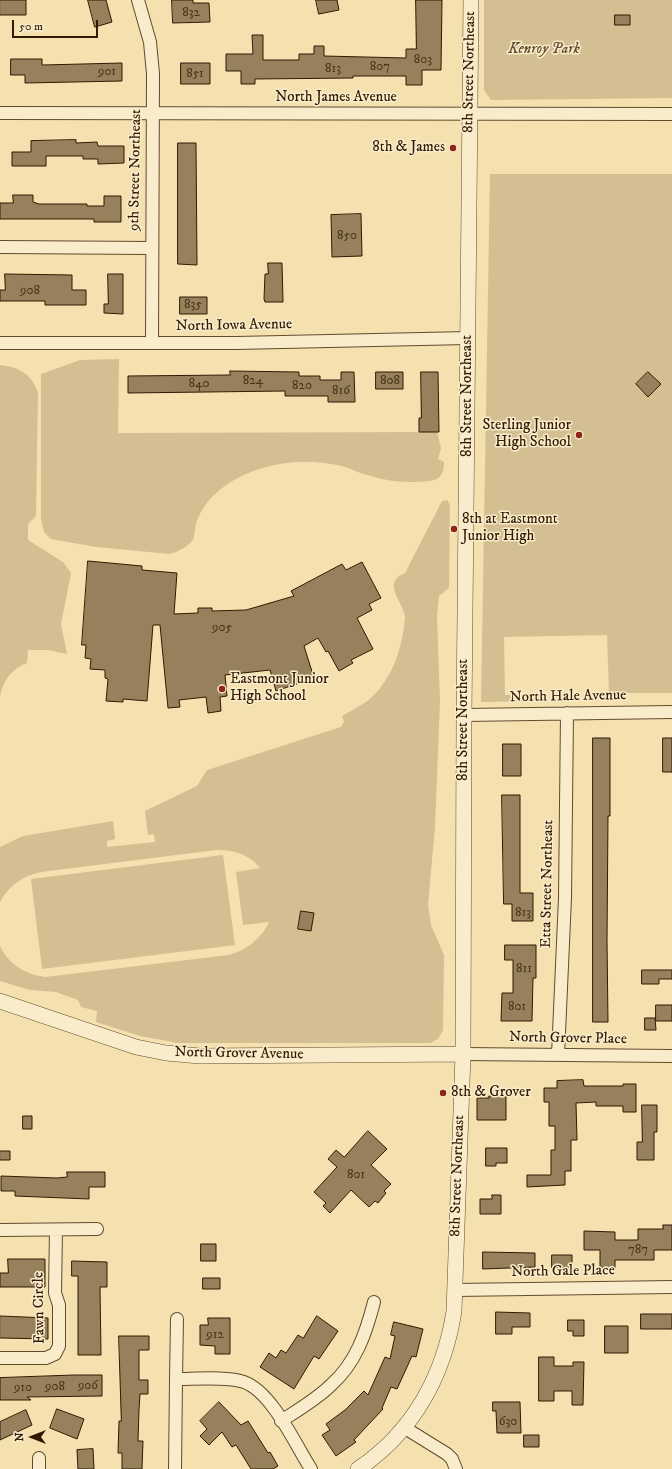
<!DOCTYPE html>
<html>
<head>
<meta charset="utf-8">
<style>
  body { margin:0 }
  #map { position:relative; width:672px; height:1469px; overflow:hidden; background:#f4e1af; font-family:"IM FELL DW Pica",serif }
  canvas { display:block }
  .north { position:absolute; left:12px; top:1417px; width:40px; height:40px; -webkit-text-stroke:3px #f8eccb; paint-order:stroke; rotate:270deg; font-size:11px; font-weight:700; line-height:16px; text-align:center; color:#311902 }
  .north::after { content:''; display:block; margin:auto; width:14px; height:18px; background:#311902; clip-path:polygon(50% 0,100% 100%,50% 72%,0 100%) }
  .scale { position:absolute; left:12px; top:20px; width:86px; height:18px; box-sizing:border-box; border:2px solid #311902; border-top:0; padding-left:5px; font-size:12px; line-height:14px; white-space:nowrap; color:#311902; -webkit-text-stroke:3px #f8eccb; paint-order:stroke }
</style>
</head>
<body>
<div id="map">
<canvas width="672" height="1469"></canvas>
<div class="north">N</div>
<div class="scale">50 m</div>
</div>
<script>
const ctx = document.querySelector('canvas').getContext('2d');
ctx.lineJoin = 'round';
function paint(path, color) { ctx.fillStyle = color; ctx.fill(path, 'evenodd'); }
function trace(path, color, width, dash) { ctx.strokeStyle = color; ctx.lineWidth = width; ctx.lineCap = dash ? 'butt' : 'round'; ctx.setLineDash(dash || []); ctx.stroke(path); }
function drawText(font, color, halo, rows, align = 'center') {
  ctx.font = font + ' "IM FELL DW Pica",serif'; ctx.lineWidth = 3; ctx.setLineDash([]); ctx.textBaseline = 'middle'; ctx.strokeStyle = halo; ctx.fillStyle = color; for (const [text, x, y, turn = 0] of rows) {
    ctx.save(); ctx.translate(x, y); ctx.rotate((+turn || 0) * Math.PI / 180); ctx.textAlign = isNaN(turn) ? turn : align; if (halo) ctx.strokeText(text, 0, 0); ctx.fillText(text, 0, 0); ctx.restore();
  }
}
const green = new Path2D(`
  M484,0H672V98L491,100L484,90Z
  M490,174H672V693H609L607,635L504,637L505,695L543,694L542,701L481,702Z
  M119,359L118,433L437,432L441,448L438,459L444,462C444,482 433,481 416,482C400,482 386,481 371,476C361,474 352,469 342,466C328,463 312,461 297,462C263,464 224,478 204,507C201,511 198,518 196,523C195,528 195,537 192,541C187,547 177,552 170,554L96,547L51,539L44,532L41,519V374L80,360Z
  M0,365C19,367 32,374 38,393L36,516L28,524V540L63,562L71,573L61,624L67,654L48,650H28L27,663C12,668 3,681 0,696Z
  M447,500L450,505L449,588L439,596L437,617L440,701L435,827L428,905L431,925L444,955L443,1030L438,1039L430,1043H178L140,1036L96,1022L97,1011L81,1007L78,1000L56,992L30,990L0,981V946C9,965 25,974 45,977L229,955C247,950 261,939 269,922L243,925L236,872L260,868C249,854 234,850 216,850L41,872C23,876 9,885 0,902V847L23,836L113,821L115,839L107,841V847L155,842L154,834L148,835L145,811L197,786L207,770L341,727L344,722L342,716C352,710 365,704 373,696C392,677 400,653 404,627C404,624 405,620 405,617C403,601 381,583 405,573L442,501Z
  M223,855L235,945L42,969L31,879Z`);
const building = new Path2D(`
  M0,0H26V15H0Z
  M88,0H106L112,22L95,27Z
  M172,0H193V3H209L210,22L173,23Z
  M316,0H337L339,10L319,14Z
  M416,0H442L441,70H422V85H406V76H353V78L255,79V84H241V71H226V54H253L252,35H263V60H299V54H314V46H324V56L406,58V49H416Z
  M615,15H630V25H615Z
  M11,59H42V65L122,63V81L25,83V75H11Z
  M181,63H210V84H181Z
  M76,140V143L97,142L98,146H124V163L98,164V159H83V156H46V166H12V152H31V141Z
  M178,143H196L197,265L178,264Z
  M13,195H33V202L39,204H87V206H104V196H121V222H94V219H0V203H13Z
  M361,214L362,256L332,257L331,215Z
  M268,263H282L283,302H265L264,299L265,274H268Z
  M5,274L72,275V290H86V305H45V301H0V290H5Z
  M108,274H123V314L104,313V304H108Z
  M180,297H207V314H180Z
  M230,371L299,372V376H320V380H341V372H354L355,402H328V396H285V391L128,393V376L230,375Z
  M376,372H403V389H376Z
  M421,372H438L439,432H419V418H421Z
  M648,372L661,384L648,397L636,384Z
  M88,561L142,566V570L177,573L174,614L198,613V608H212V611L246,610L294,596L291,591L342,564L346,570L362,562L381,598L369,604L372,610L357,618L373,649L351,660L353,663L339,671L328,651L326,652L318,638L304,646L314,678L276,691L270,670L225,675L227,696L220,697L221,711L208,713L206,697L179,700L180,707L168,708L160,625H153L147,701L123,699V702L106,701L108,679L105,678V670L90,669L91,659L85,658L86,645H82Z
  M593,738H610V816H608L607,941L608,1022H593Z
  M663,738H672V772H663Z
  M503,744H521V776H503Z
  M502,795H520V893H533V921H512V904H504Z
  M301,911L314,913L311,931L298,929Z
  M505,945H536V978H533L532,1021H501L502,993H513V960H505Z
  M642,970H672V979H659V984H642Z
  M656,1005H672V1021H656Z
  M645,1018H655L656,1030H645Z
  M583,1080L584,1086H623V1084H636V1112H623V1106H596V1102L576,1103L577,1140H571V1171H565V1185L527,1187V1175H551V1150H555V1126H549V1102H544V1088H557V1081Z
  M489,1096H506V1120H477V1098H489Z
  M642,1105H657V1132H654V1160H637V1142H642Z
  M23,1116H32V1129H23Z
  M368,1131L387,1149L371,1165L391,1184L384,1191L386,1193L378,1203L375,1201L369,1207L351,1190L330,1213L323,1206L326,1203L314,1192L337,1167L328,1159L336,1150L344,1157Z
  M486,1148H507V1163H496V1166H486Z
  M0,1151H10V1160H0Z
  M67,1172H105V1187H89V1199L15,1196V1191H1V1176L57,1178L67,1177Z
  M492,1195H501V1214H480V1199H492Z
  M663,1225H672V1250H654V1260H615V1268H600V1250H584V1231L615,1232V1240H638V1229H663Z
  M201,1244H216V1261H201Z
  M483,1252L535,1253V1267L483,1269Z
  M552,1255H572V1268H552Z
  M8,1259H45V1287H0V1273H8Z
  M72,1261L107,1262V1287H100L101,1355H78V1276H72Z
  M203,1278H220V1289H203Z
  M496,1312L530,1313V1327H512V1334H496Z
  M641,1314H672V1329H641Z
  M0,1316L48,1318V1339L0,1338Z
  M317,1316L338,1331L319,1359L314,1356L294,1389L260,1367L269,1353L276,1358L281,1350L286,1353L298,1335L303,1338Z
  M208,1318H230V1354H215V1346L200,1345V1325H208Z
  M568,1320H584V1336H573V1331H568Z
  M394,1322L423,1329L416,1357L412,1356L397,1389L391,1387L382,1408L383,1409L354,1440L356,1442L336,1456L322,1435L330,1430L326,1424L345,1410L364,1391L368,1395L385,1357L390,1359L395,1336L391,1335Z
  M605,1326H628V1353H605Z
  M119,1336H149V1350H139V1380H148V1394H140L139,1410L138,1441H143L142,1469H122V1453H118L119,1421H121Z
  M539,1357H554V1366H573V1362H584L583,1405H572V1391H554V1401H539Z
  M74,1375H102V1396L27,1397L31,1400H0V1378Z
  M219,1402L241,1425L248,1421L268,1453L270,1452L278,1466L273,1469H251L236,1445L232,1447L222,1432L209,1445L200,1436L207,1429L200,1421Z
  M493,1402H520L521,1433H497L496,1411H493Z
  M57,1409L84,1419L77,1439L50,1428Z
  M26,1410L32,1425L0,1440V1422Z
  M524,1435H539V1447H524Z
  M93,1449L94,1469H78L77,1450Z`);
const minor = new Path2D(`
  M138,0L150,42L153,74L152,343
  M0,113L672,114
  M0,247L151,248
  M0,343H236L468,338
  M464,715L672,712
  M463,1054L672,1056
  M558,1055L565,898L567,713
  M0,1230L97,1229
  M455,1290L672,1287
  M177,1319L176,1379C194,1379 228,1376 244,1382C272,1392 295,1444 311,1469
  M0,1358H46L55,1354L59,1346V1305L55,1293L56,1230
  M281,1421C298,1410 317,1399 331,1385C356,1363 366,1333 374,1302
  M405,1428L447,1454L452,1459L456,1469
  M39,1469V1458
  M175,1469L176,1379`);
const tertiary = new Path2D(`
  M0,1001L136,1047L166,1053L200,1056L463,1054
  M358,1469C413,1432 444,1376 454,1311L463,1054L464,715L471,0`);
const markers = [
  [453,148,4,"#8f2418"],
  [579,435,4,"#8f2418"],
  [454,529,4,"#8f2418"],
  [222,689,4,"#8f2418"],
  [443,1093,4,"#8f2418"]
];
const numberNames = [
  ["832",191,13],
  ["803",423,60],
  ["807",380,67],
  ["813",333,69],
  ["901",107,72],
  ["851",195,74],
  ["850",347,236],
  ["908",30,291],
  ["835",193,305],
  ["824",253,381],
  ["808",390,381],
  ["840",199,384],
  ["820",302,386],
  ["816",341,391],
  ["905",222,628],
  ["813",523,913],
  ["811",524,969],
  ["801",517,1007],
  ["801",356,1175],
  ["787",638,1250],
  ["912",215,1335],
  ["906",88,1386],
  ["908",55,1387],
  ["910",23,1388],
  ["630",508,1422]
];
const parkNames = [
  ["Kenroy Park",544,50]
];
const streetNames = [
  ["8th Street Northeast",470,72,-89],
  ["North James Avenue",336,98],
  ["9th Street Northeast",136,170,-89],
  ["North Iowa Avenue",234,326,-1],
  ["8th Street Northeast",468,396,-90],
  ["North Hale Avenue",568,697,-1],
  ["8th Street Northeast",464,720,-90],
  ["Etta Street Northeast",548,884,-89],
  ["North Grover Place",568,1039,1],
  ["North Grover Avenue",239,1054,1],
  ["8th Street Northeast",458,1176,-88],
  ["North Gale Place",563,1272,-1],
  ["Fawn Circle",40,1308,-91]
];
const poiNames = [
  ["8th & James",445,148,"right"],
  ["Sterling Junior",571,426,"right"],
  ["High School",571,443,"right"],
  ["8th at Eastmont",462,520],
  ["Junior High",462,537],
  ["Eastmont Junior",230,680],
  ["High School",230,697],
  ["8th & Grover",451,1093]
];
paint(green, '#d3bf92');
paint(building, '#96815c');
trace(building, '#311902', 1);
trace(minor, '#624b2d', 14);
trace(tertiary, '#624b2d', 16);
trace(minor, '#f8eccb', 12);
trace(tertiary, '#f8eccb', 15);
for (const [x, y, r, color] of markers) { const dot = new Path2D(); dot.arc(x, y, r, 0, 2 * Math.PI); ctx.fillStyle = color; ctx.fill(dot); trace(dot, '#f8eccb', 1.5); }
drawText('13px', '#4a3318', null, numberNames);
drawText('italic 15px', '#624b2d', '#f8eccb', parkNames);
drawText('15px', '#311902', '#f8eccb', streetNames);
drawText('15px', '#311902', '#f8eccb', poiNames, 'left');
</script>
</body>
</html>
